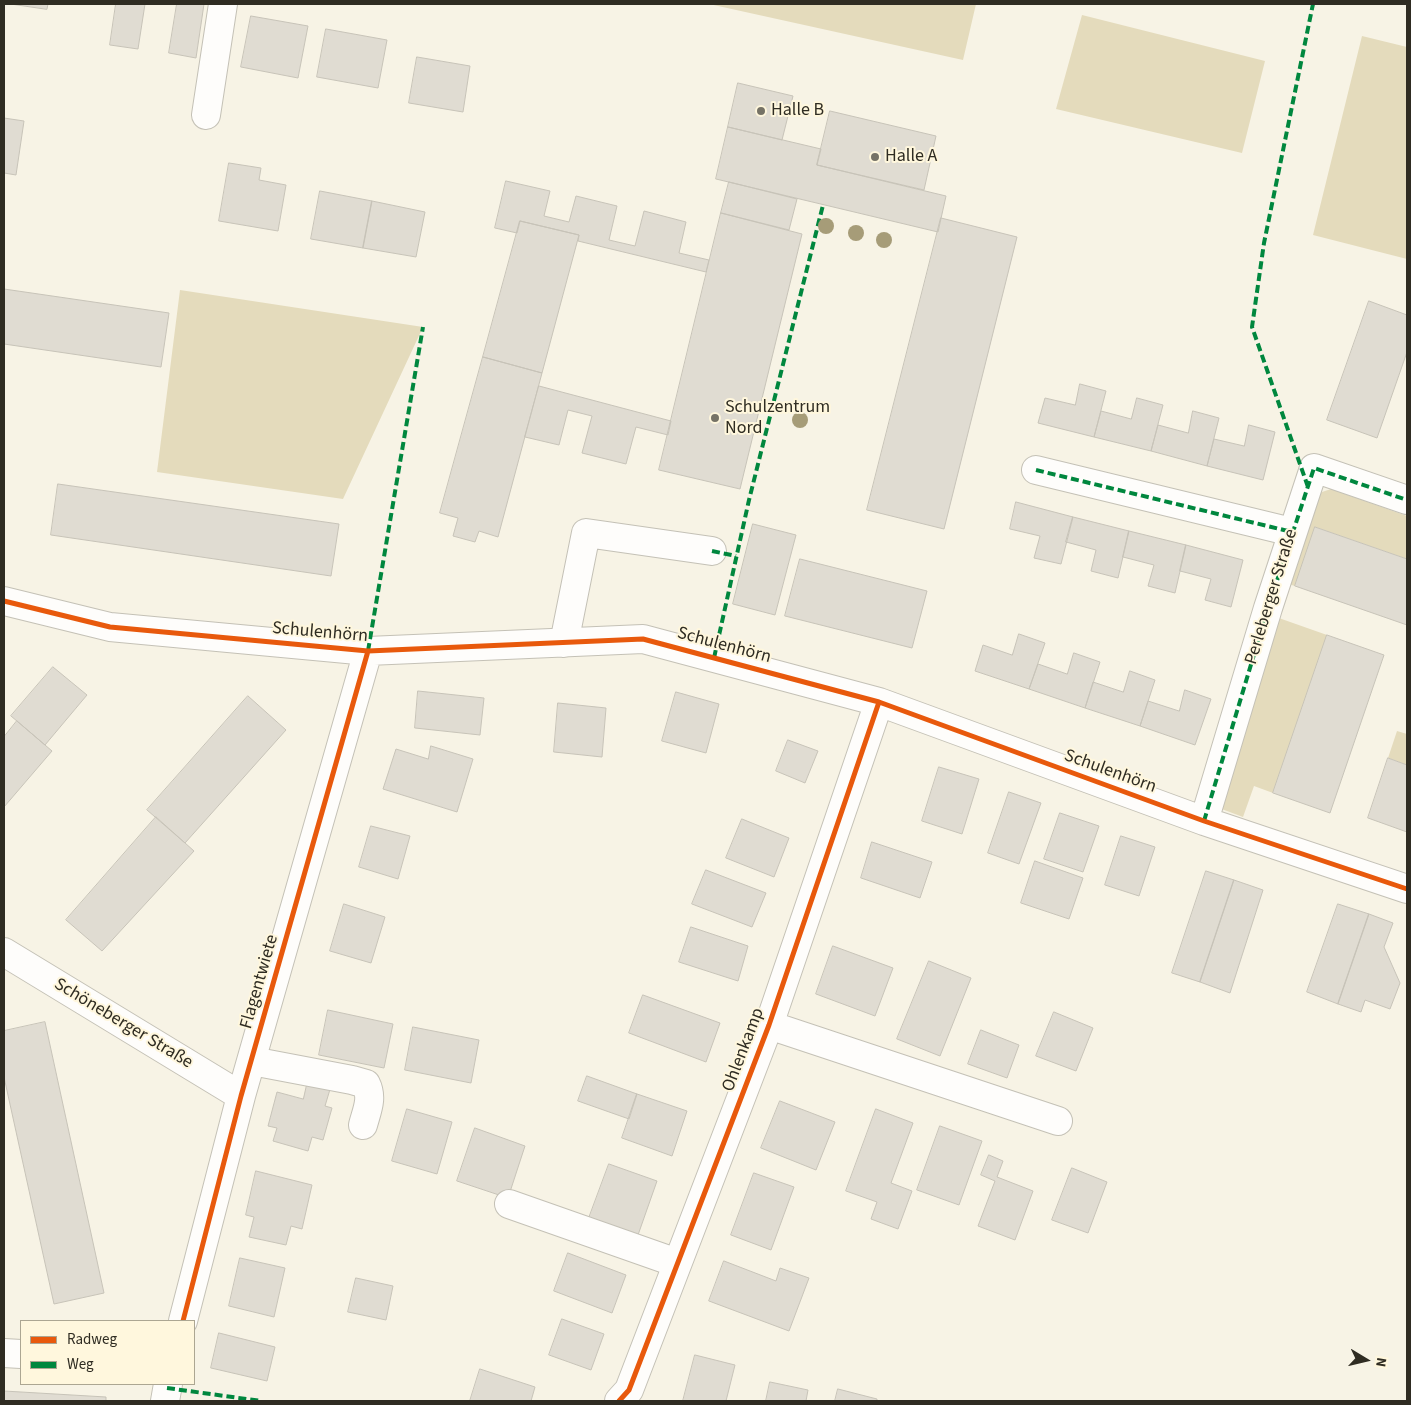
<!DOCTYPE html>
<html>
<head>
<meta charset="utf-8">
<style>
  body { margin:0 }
  #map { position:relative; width:1411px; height:1405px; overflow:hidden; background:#f7f3e5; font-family:"Source Sans 3",sans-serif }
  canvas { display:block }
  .frame { position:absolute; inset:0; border:5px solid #2f2c22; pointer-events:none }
  .legend { position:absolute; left:20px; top:1320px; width:175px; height:65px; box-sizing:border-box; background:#fff7dd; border:1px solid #aca692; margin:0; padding:6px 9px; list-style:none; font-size:15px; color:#2f2c22 }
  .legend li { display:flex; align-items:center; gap:10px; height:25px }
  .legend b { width:25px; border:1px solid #aca692 }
  .north { position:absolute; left:1341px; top:1335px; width:50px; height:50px; -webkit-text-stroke:4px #fff7dd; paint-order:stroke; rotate:99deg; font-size:14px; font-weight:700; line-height:20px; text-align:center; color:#2f2c22 }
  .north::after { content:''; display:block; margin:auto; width:18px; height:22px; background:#2f2c22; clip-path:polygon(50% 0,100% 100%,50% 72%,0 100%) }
</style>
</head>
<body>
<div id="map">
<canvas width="1411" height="1405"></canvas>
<div class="frame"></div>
<ul class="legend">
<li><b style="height:6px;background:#e8590c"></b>Radweg</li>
<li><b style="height:6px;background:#00873e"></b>Weg</li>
</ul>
<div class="north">N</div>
</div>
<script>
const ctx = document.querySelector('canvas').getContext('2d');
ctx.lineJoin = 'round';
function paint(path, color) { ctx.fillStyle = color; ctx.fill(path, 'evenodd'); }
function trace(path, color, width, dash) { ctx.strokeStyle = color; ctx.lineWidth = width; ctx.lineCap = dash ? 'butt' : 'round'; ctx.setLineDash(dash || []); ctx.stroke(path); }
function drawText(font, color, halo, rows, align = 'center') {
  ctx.font = font + ' "Source Sans 3",sans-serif'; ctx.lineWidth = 4; ctx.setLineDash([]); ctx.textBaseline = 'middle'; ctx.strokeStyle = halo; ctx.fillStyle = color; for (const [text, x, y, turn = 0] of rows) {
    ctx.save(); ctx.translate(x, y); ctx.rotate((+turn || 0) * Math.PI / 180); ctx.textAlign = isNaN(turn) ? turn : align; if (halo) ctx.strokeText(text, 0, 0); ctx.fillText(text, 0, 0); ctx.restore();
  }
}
const green = new Path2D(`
  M709,4H976L963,60Z
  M1082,15L1265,61L1242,153L1056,109Z
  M1362,36L1407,47V259L1313,235Z
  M180,290L423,327L343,499L157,472Z
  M1331,489L1407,516V559L1315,527L1295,586L1285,583L1316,494Z
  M1276,617L1327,635L1273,793L1254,786L1243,817L1219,808Z
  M1397,731L1407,734V765L1388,758Z`);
const building = new Path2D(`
  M11,4H48L47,9Z
  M116,4H145L138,49L110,45Z
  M177,4H204L196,58L169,53Z
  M251,16L308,26L298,78L241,67Z
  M326,29L387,40L378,88L317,77Z
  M417,57L470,66L463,112L409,103Z
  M738,83L793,96L782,140L728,127Z
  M830,111L936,136L924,190L817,165Z
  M4,118L24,121L16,175L4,173Z
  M728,127L821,149L817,165L946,196L938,232L716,179Z
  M229,163L261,168L259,180L286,185L278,231L219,221Z
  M506,181L550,191L544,216L569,222L576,196L617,206L609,240L635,246L644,211L686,222L679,253L709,260L706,272L578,241L579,235L520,221L517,233L495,228Z
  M729,182L797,199L789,230L721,213Z
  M320,191L372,201L363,248L311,239Z
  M372,201L425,212L416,257L363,248Z
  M721,213L802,234L740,489L659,470Z
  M941,218L1017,237L944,529L867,510Z
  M520,221L579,235L542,373L483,357Z
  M4,289L169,313L161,367L4,344Z
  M1369,301L1407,315V352L1377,438L1327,420Z
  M483,357L542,373L498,537L479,531L475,542L453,536L458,518L440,513Z
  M1080,384L1106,391L1094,437L1038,423L1045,398L1075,405Z
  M539,386L671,421L668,435L636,427L626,464L582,453L592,416L568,410L559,445L525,437Z
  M1137,398L1163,405L1151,451L1094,437L1101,411L1131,419Z
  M1193,411L1219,418L1207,466L1151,451L1158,425L1188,433Z
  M1249,425L1275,432L1263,480L1207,466L1214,439L1244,446Z
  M58,484L339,524L331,576L51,535Z
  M1016,502L1073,517L1061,564L1034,558L1040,536L1010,529Z
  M1073,517L1129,531L1118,578L1091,571L1096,550L1066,542Z
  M753,524L796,535L775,615L733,604Z
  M1315,527L1407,559V625L1295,586Z
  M1129,531L1186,545L1175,593L1148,586L1154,565L1123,557Z
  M1186,545L1243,560L1231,607L1205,600L1211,579L1180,571Z
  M800,559L927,591L912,648L785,616Z
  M1019,634L1045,643L1029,689L975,671L983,645L1012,655Z
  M1327,635L1384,655L1330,813L1273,793Z
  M1074,653L1100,662L1085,708L1029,689L1038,664L1067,674Z
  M53,667L87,695L45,745L11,716Z
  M1130,671L1155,680L1140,726L1085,708L1093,682L1123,692Z
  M1185,690L1211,699L1195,745L1140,726L1148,701L1179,711Z
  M418,691L484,698L480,735L415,728Z
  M676,692L719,704L706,753L662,741Z
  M248,696L286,730L185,843L147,810Z
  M558,703L606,708L602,757L554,752Z
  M17,721L52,751L4,807V737Z
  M788,740L818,751L805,783L776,771Z
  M431,746L473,759L457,812L383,789L396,749L428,759Z
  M1388,758L1407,765V832L1368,818Z
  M939,767L979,779L962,834L922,821Z
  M1009,792L1041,803L1019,864L988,853Z
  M1060,813L1099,826L1083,872L1044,859Z
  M156,817L194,851L102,951L66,920Z
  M742,819L789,838L774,877L726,858Z
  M371,826L410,836L398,879L359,867Z
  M1121,836L1155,847L1139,896L1105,885Z
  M872,842L932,862L920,898L861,878Z
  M1035,861L1083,878L1069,919L1021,903Z
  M706,870L766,893L752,927L692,904Z
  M1206,871L1234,880L1200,982L1172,973Z
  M1234,880L1263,890L1230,993L1200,982Z
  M344,904L385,917L371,963L330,951Z
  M1338,904L1369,914L1338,1004L1307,992Z
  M1369,914L1393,923L1384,947L1400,983L1390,1009L1365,1000L1361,1012L1338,1004Z
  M691,927L748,946L738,981L679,962Z
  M833,946L893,968L875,1016L816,994Z
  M929,961L971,978L940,1056L897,1039Z
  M643,995L720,1023L706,1062L629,1033Z
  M328,1010L393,1024L384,1068L319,1055Z
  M1054,1012L1093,1028L1076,1071L1036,1056Z
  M45,1022L104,1293L54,1304L4,1077V1031Z
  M413,1027L479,1040L471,1083L405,1070Z
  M981,1030L1019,1045L1007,1078L968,1064Z
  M587,1076L637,1094L629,1119L578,1101Z
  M308,1080L331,1086L325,1106L332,1108L323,1140L312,1137L308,1151L273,1141L277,1128L268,1126L277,1092L303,1099Z
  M637,1094L687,1111L672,1156L622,1138Z
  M780,1101L835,1122L816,1170L761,1148Z
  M407,1109L452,1122L437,1174L392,1161Z
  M876,1109L913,1123L891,1183L912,1191L898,1229L871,1219L877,1202L846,1191Z
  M940,1126L982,1141L959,1205L917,1190Z
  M475,1128L525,1146L508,1198L457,1181Z
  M989,1155L1003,1161L997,1177L1033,1191L1015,1240L978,1226L995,1181L981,1175Z
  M609,1164L657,1181L638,1235L589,1218Z
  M1072,1168L1107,1182L1088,1233L1052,1220Z
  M256,1171L312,1185L302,1229L291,1226L286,1245L249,1237L254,1217L246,1215Z
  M754,1173L794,1187L771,1250L731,1235Z
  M568,1253L626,1275L612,1313L554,1291Z
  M240,1258L285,1268L274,1317L229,1306Z
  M724,1261L776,1281L780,1268L809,1278L789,1331L709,1301Z
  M356,1278L393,1286L386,1320L348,1312Z
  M562,1319L604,1334L591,1370L549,1355Z
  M219,1333L275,1347L267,1381L211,1368Z
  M695,1355L735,1365L726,1401H683Z
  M480,1369L535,1387L531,1401H470Z
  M770,1382L808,1390L806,1401H766Z
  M838,1389L877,1399V1401H835Z
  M4,1391L106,1397V1401H4Z`);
const minor = new Path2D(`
  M206,115L223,4
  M1036,470L1292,532
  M4,601L110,627L368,651L643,639L879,702L1204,821L1407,889
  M564,643L586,533L712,551
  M1204,821L1268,608L1314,468L1407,500
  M4,952L241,1096
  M769,1025L1058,1121
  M252,1061L352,1080L366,1084C373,1098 367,1110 363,1125
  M509,1204L677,1263
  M183,1321L241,1096L368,651
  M4,1353L21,1354
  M165,1401L168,1384
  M619,1401L629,1390L769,1025L879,702`);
const quiet = new Path2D(`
  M1036,470L1292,532
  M1308,487L1252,327L1264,243L1313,4
  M712,551L736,556
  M368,651L423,327
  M714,658L749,500L823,205
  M1204,821L1268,608L1314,468L1407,500
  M167,1388L261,1401`);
const cycleway = new Path2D(`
  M4,601L110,627L368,651L643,639L879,702L1204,821L1407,889
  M183,1321L241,1096L368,651
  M619,1401L629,1390L769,1025L879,702`);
const trees = [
  [826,226],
  [856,233],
  [884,240],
  [800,420]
];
const markers = [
  [761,111,5,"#757266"],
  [875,157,5,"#757266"],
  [715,418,5,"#757266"]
];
const poiNames = [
  ["Halle B",771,111],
  ["Halle A",885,157],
  ["Schulzentrum",725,408],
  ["Nord",725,429]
];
const streetNames = [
  ["Perleberger Straße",1272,597,-73],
  ["Schulenhörn",320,633,5],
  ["Schulenhörn",724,646,15],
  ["Schulenhörn",1110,772,20],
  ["Flagentwiete",260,982,-74],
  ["Schöneberger Straße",123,1024,31],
  ["Ohlenkamp",744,1050,-69]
];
paint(green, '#e4dbbc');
paint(building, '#e0dcd2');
trace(building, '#c7c3b8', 1);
trace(minor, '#c4c1b6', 30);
trace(minor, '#fefdfb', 28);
trace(quiet, '#00873e', 4, [8, 4]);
trace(cycleway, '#e8590c', 5);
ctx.fillStyle = '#a69c78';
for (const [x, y] of trees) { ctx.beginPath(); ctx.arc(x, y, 8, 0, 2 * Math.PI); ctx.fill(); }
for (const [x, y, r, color] of markers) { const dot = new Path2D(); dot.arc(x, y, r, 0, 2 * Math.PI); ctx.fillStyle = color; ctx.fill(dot); trace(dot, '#fff7dd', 2); }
drawText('18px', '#2f2c22', '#fff7dd', poiNames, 'left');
drawText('18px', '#2f2c22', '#fff7dd', streetNames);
</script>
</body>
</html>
